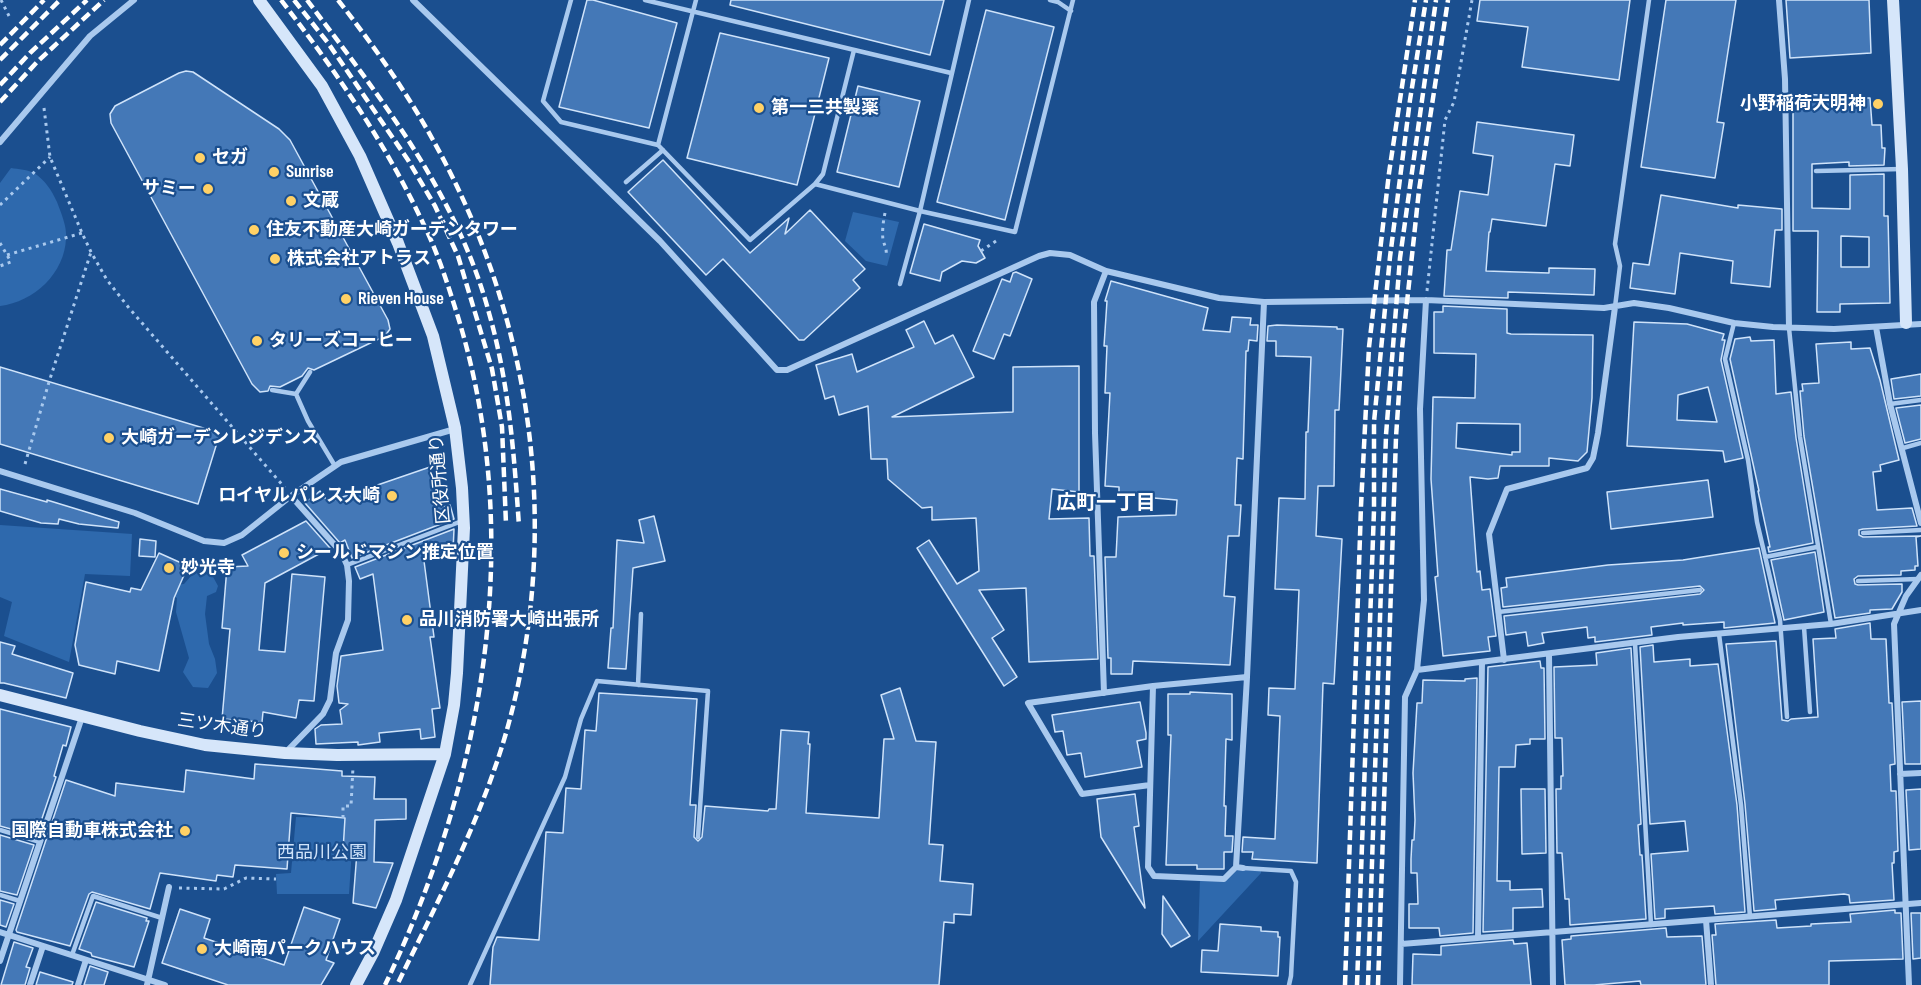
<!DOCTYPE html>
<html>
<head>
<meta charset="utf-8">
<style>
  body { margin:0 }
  canvas { display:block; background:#1b4f8f }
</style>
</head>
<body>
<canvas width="1921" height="985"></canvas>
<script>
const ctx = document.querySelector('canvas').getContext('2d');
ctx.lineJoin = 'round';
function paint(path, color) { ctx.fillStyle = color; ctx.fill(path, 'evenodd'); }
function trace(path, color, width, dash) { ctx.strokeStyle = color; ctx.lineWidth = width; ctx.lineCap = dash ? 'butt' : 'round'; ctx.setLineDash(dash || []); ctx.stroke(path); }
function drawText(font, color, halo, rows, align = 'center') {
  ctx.font = font + ' "Sofia Sans Condensed","Noto Sans JP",sans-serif'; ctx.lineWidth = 4.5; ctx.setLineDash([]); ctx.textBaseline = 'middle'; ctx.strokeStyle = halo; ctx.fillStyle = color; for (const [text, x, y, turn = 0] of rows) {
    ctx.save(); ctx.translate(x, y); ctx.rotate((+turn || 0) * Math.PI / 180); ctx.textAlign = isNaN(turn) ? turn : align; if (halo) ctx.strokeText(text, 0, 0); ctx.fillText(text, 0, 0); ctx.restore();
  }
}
const green = new Path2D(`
  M11,168C18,169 28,170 34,173C45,180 52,191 57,202C61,213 67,226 66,238C65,273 34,302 0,306V183Z
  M853,212L899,222L887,266L866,261L845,241Z
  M0,525L132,534L130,576L85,574L69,662L4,636L12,602L0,597Z
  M197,573L212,575L218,586L216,592L207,596L205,614L209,644L215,659L217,673L208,688L193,687L183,672L189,658L176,612L177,598L167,593L168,586L184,584L191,576Z
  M296,817L354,818L349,894H277L276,874L291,873Z
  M1237,870L1261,871V873L1198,941L1200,880L1225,881Z`);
const building = new Path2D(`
  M587,0H593L677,23L649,128L559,107Z
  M731,0H944L930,55L730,5Z
  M1480,0H1630L1619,80L1522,67L1528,27L1477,21Z
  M1666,0H1736L1717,122L1724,123L1715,178L1641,167Z
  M1786,0H1869L1871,53L1790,58Z
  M986,10L1054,27L1005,220L937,202Z
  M720,33L829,58L797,185L687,158Z
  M186,71L193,72L279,129L290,140L388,320L390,329L385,336L314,370L308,368L302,376L280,387L270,386L268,391L260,392L252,384L111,123L110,114L115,106L179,73Z
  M858,86L920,101L899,187L837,172Z
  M1793,94L1850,96V98H1870L1872,125H1881L1882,148H1885L1884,165L1849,166V162L1812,164V208L1850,209V175L1884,174V216H1888L1890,303L1840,304V312H1817L1818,231H1793ZM1841,236L1869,237V267H1841Z
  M1477,122L1574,135L1570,166L1555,164L1546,226L1492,219L1490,232H1489L1486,271L1549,273V268L1595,269L1594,295L1508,292V298L1444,296L1447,250H1451L1460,191L1488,195L1493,156L1473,153Z
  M663,160L750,253L789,218L785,234L810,210L865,269L853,280L860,288L804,340H799L723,259L706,275L628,192Z
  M1661,195L1738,208V205L1782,209V230H1775L1770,287L1731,283L1733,261L1680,253L1675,294L1630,288L1633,263L1649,265Z
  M924,224L980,240L978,246L985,258L976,263L962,261L942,272L940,281L910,273Z
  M1016,272L1032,279L1010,336L1004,334L994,359L973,351L1002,279L1010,282L1013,273Z
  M1111,281L1208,308L1203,330L1230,332L1232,317L1251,318L1250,325H1258L1257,341L1249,340L1248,351H1246L1243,459L1237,458L1235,505H1241L1239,536H1228L1224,596L1235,597L1230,665L1133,661L1132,674H1111V658H1108L1105,557H1116L1118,517L1176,515L1177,500L1119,495V487L1105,486L1110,393H1105L1107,346H1104L1107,301H1105Z
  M1443,306L1507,309V333L1511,334L1593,335L1592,398L1587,452L1578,461L1549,458V466H1500L1498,478L1488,479L1470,477L1477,572L1480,571L1482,590L1490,589L1496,636L1488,637L1490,651L1443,656L1435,577L1438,576L1431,479L1433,397L1475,398L1476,354L1434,353V312H1443ZM1457,423L1520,424V452H1512V455L1456,448Z
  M924,321L935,344L953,335L974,377L892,417L1013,412V367L1079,366V492L1052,489L1049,519L1089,518L1090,556H1094L1098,659L1029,662L1026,588L979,590L1004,630L992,638L1017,677L1004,686L917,548L929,540L957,584L979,571L976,518L932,520V507L922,508L888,479L887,459H871L868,406L839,415L834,396L825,399L816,365L852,354L857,372L914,347L906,330Z
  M1634,322L1687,324L1724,334L1722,340H1725L1721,360L1743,458L1725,462L1723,451L1627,446ZM1708,387L1717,422L1677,420L1678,395Z
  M1277,325L1337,327V329H1343L1339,410H1335L1334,486H1318L1316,536L1342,539L1334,684L1323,683L1317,863L1252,859L1253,852H1242L1243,837L1275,839L1280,716L1268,715L1269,688L1295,689L1299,590L1275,589L1279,498L1305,499L1306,432H1308L1311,357L1276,356V341H1267L1268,326Z
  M1750,337L1751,341L1774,340L1776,394L1791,392L1796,438L1813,543L1769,552L1768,547H1770L1758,491H1759L1730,359L1735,339Z
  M1851,342V349L1870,348L1880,380L1899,460L1880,465L1881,471L1873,472L1877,510L1912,508L1917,526L1863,529L1859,530V535L1863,537L1921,536L1916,537L1918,566H1915V570L1901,571V575L1858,576L1854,579L1855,584L1858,585L1902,584V592L1892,609L1870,610V613L1835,618L1804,436L1800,391H1803L1802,384L1819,383L1816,344Z
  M0,367L220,433L198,504L0,444Z
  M1921,374V396L1894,399L1891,379Z
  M1921,405V439L1905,443L1896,408Z
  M430,467L443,507L450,505L454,519L352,558L345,540L340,543L305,503L320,491L328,502Z
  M1708,480L1713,517L1611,529L1607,492Z
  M0,489L47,502V500L119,522L118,528L79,524L59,519L58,524L41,523L0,511Z
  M654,516L665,561L633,568L626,669L608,668L611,628H613L617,540L644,543L639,520Z
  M306,521L330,548L265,583L259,650L285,652L292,574L325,577L314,701L299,700L296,718L263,712L262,722L222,719L230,629L222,628L227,567L248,566L242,555Z
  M454,529L453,552L424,561L434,637H430L440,708L432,709L435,737L421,739L420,729L379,733L380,742L358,745V742L316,744L315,729L321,725L342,724L340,710L348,704L339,703L337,686L341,656L383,650L373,574L360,579L355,567Z
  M140,539L156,541L155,557L139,556Z
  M1759,548L1775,623L1724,628V622L1683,625V623L1651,627L1652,635L1595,642V637L1588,638L1587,627L1542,633L1544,643L1528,646L1526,632L1506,635L1504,616L1700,594L1704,590L1700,586L1503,607L1501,588L1507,587L1506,578L1608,565L1683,560Z
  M1815,552L1824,612L1784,620L1771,560Z
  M159,553L188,566L174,598L159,671L117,661L115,674L79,665L75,645L86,582L130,592L131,588L141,590Z
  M1870,623L1871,639H1886L1889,703H1892L1895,764L1890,765L1891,791H1896L1898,851L1894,852V863H1892L1894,900L1850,903L1849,895L1844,894L1775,900L1776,909L1754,911L1745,804L1726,644L1776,641L1782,720L1788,721L1791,719L1818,717L1813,639L1836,638L1835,629Z
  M0,642L15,646L12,654L73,673L66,698L4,683H0Z
  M1653,645L1654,662L1690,659V666L1718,664L1737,805L1745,912L1715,914L1714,906L1665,909V918L1655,919L1651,854L1688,851L1685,821L1650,824L1640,647Z
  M1631,648L1641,824L1638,825L1640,855H1642L1646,919L1570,925L1569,899H1565L1562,853H1557L1556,789H1561V776H1563L1562,738H1555L1554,667L1597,665L1596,653Z
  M1540,661L1541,668H1544L1545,739H1530V744L1516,745L1515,767H1499L1497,881H1510V890L1542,889L1543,907L1513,908V930L1483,932L1488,667Z
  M1477,678L1473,933L1440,936L1439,928H1409V904H1418L1417,873H1411V859L1412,840H1414L1415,820L1413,773L1417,703H1422L1423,680L1465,681V679Z
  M900,688L916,741L936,742L929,844L943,845L940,881L973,884L971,915L954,914V923L944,922L939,985H490L493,947L497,937L539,940L546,832L563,833L566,788L581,789L585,730L596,731L599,693L697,699L690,805H696L694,837L698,841L702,837L705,806L768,811L769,809H776L781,730L809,732L808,744H810L806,813L879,818L884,739H894L881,695Z
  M1190,692L1232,694V740L1226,739L1224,806H1226L1225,836H1233L1232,852H1224V869H1197V865H1166L1171,735H1168V694H1190Z
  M1921,701V764H1905L1902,702Z
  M1140,702L1146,733V739L1137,741L1142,767L1085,777L1081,753L1067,755L1063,731L1055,732L1052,715Z
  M0,709L71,727L66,746L63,745L54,776L56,777L36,836L0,826Z
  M255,764L342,771V776L375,777L374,799H406V819L375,820L374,862L393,863L376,908L353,903L357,852L343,851L345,818L291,813L287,869L235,865L233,877L217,875L216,881L160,873L150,909L92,892L89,894L70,946L17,932L16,930L66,780L115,796L116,783L184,792L186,770L254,779Z
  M1521,789H1545L1546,853L1522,854Z
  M1921,789V849L1909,850L1906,790Z
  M1135,794L1139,826L1134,827L1145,908L1101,837L1097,799Z
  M0,835L34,845L17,895L0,891Z
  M1163,896L1190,936L1171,947L1162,934Z
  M0,900L14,904L6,927L0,925Z
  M96,902L147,918L146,921H149L134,967L92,956L91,953L79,949Z
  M304,907L340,919L326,960L334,963L321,985H228L162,963L180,909L210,919L204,938L284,965Z
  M1895,910V913H1901L1903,959L1829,961V985H1716L1712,935H1716L1715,924L1776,920L1777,928L1811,926V924L1851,922L1850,914Z
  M1911,913H1921V958L1913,959Z
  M1220,924L1261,927V931L1278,932V937H1280L1278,976L1201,972L1202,950L1218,951Z
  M1666,928L1667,937L1702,936L1706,985H1641L1640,981L1594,985H1565L1562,940L1571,939V936Z
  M1513,940L1514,944L1527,943L1531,985H1412L1413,954L1441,955V946Z
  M14,942L33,948L26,967L30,968L25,985H1Z
  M90,966L108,972L104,985H84Z
  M40,972L73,982L72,985H36Z`);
const path = new Path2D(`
  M1,0L9,16
  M44,108L50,157L82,233L91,252L107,280L129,308L285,488
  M0,205L50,157
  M885,213C883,222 882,232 883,240C885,247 887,249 886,256
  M0,243L11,262L0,266
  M981,251L999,239
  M7,255L82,233
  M1427,291L1445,120L1454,102L1472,0
  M25,464L49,382L91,252
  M343,818V806H351L353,767
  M179,888L224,889L246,878L276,879`);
const lane = new Path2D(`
  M571,0L543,101L561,122L658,145L750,240L815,184L823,174L854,50
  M645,0L951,73
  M1050,0L1058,2L1071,11
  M658,145L696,0
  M1816,171L1902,169
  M626,182L663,150
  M815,184L920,211L1015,232L1073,0
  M900,284L920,211L969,0
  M1615,307L1620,266L1615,244L1649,0
  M1734,323L1725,359L1748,460L1757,522L1780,620L1787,717
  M1789,328L1800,437L1831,624
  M272,390L296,394L310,372
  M296,394L308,421L335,466
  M1890,404L1921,400
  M1903,448L1921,443
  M1863,533L1921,530
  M1765,557L1817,547
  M347,565L462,521
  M1858,581L1918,579
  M1498,612L1700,590
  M1804,627L1810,712
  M1719,634L1741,805L1750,917
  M1635,643L1651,925
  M638,685L641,614
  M0,830L40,842
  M1243,868L1291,871L1296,882L1291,976L1289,985
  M0,895L20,901
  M72,955L93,896L162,918
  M470,985L565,777L581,719L597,681L708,691L698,837`);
const street = new Path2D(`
  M413,0L660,241L777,370H787L1039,256L1050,253L1070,255L1106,271L1219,298L1264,302L1426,300L1604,308L1634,303L1669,308L1734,323L1773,327L1834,329L1921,324
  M1779,0L1785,79L1789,328
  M0,142L90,36L134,0
  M1876,327L1890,404L1921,523
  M0,471L135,513L204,541L224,543L242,535L291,496L341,462L455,429
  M1549,654L1553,985
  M1504,660L1489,534L1507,489L1587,468L1593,458L1598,433L1615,307
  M1417,670L1424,600L1420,409L1426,300
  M1153,686L1148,867L1154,876L1224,879L1236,867
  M1104,693L1095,433L1094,302L1106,271
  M286,752L323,714L330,700L336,653L348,620L349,581L347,565L341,552L291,496
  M1900,774L1921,773
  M1150,785L1082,794L1028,703L1153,686L1247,677
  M1243,868L1236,867L1247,677L1264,302
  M1706,920L1711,985
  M0,932L165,985
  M1478,938L1482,662
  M1401,944L1921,903
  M0,961L82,717
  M30,985L43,946
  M78,985L86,960
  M147,985L169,887
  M1400,985L1405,697L1417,670L1678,637L1831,624L1921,610
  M1909,985L1894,624L1906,596L1921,575`);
const secondary = new Path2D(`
  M259,0L322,86L360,156L398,243L433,336L455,428L462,488L464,528L457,673L454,705L445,754L396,900L373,953L356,985
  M1893,0L1902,169L1906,323
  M0,695L140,731L205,745L285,753L337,755L445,754`);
const rail = new Path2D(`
  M281,0C335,70 385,142 423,223C438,253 448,285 458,317C526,539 484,779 385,985
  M294,0L328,43L408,160L435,206L458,256L492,369L502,427L506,524
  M307,0C380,97 457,194 489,313C509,383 514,454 519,526
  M338,0C373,45 406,91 433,140C533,319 562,529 508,726C483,816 438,901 397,985
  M0,45L44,0
  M0,60L60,0
  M0,85L30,53L87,0
  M0,102L38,61L104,0
  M1345,985L1361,506L1369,347L1389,173L1415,0
  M1357,985L1374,510V422L1390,257L1410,100L1426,0
  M1368,985L1386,435L1400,258L1436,0
  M1378,985L1396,437L1402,349L1419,190L1448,0`);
const markers = [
  [1878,104,6,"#ffd166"],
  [759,108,6,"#ffd166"],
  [200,158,6,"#ffd166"],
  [274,172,6,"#ffd166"],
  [208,189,6,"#ffd166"],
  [291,201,6,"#ffd166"],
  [254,230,6,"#ffd166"],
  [275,259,6,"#ffd166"],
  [346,299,6,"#ffd166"],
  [257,341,6,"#ffd166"],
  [109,438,6,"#ffd166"],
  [392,496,6,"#ffd166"],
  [284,553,6,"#ffd166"],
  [169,568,6,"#ffd166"],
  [407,620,6,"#ffd166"],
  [185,831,6,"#ffd166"],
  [202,949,6,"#ffd166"]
];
const poiNames = [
  ["小野稲荷大明神",1866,104,"right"],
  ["第一三共製薬",771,108],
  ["セガ",212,158],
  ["Sunrise",286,172],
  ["サミー",196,189,"right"],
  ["文蔵",303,201],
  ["住友不動産大崎ガーデンタワー",266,230],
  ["株式会社アトラス",287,259],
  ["Rieven House",358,299],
  ["タリーズコーヒー",269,341],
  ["大崎ガーデンレジデンス",121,438],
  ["ロイヤルパレス大崎",380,496,"right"],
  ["シールドマシン推定位置",296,553],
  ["妙光寺",181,568],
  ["品川消防署大崎出張所",419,620],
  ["国際自動車株式会社",173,831,"right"],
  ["大崎南パークハウス",214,949]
];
const streetNames = [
  ["区役所通り",441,479,-95],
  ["三ツ木通り",222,727,8]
];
const parkNames = [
  ["西品川公園",322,853]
];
const neighbourhoodNames = [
  ["広町一丁目",1106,504]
];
paint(green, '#2e69ad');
paint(building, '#4478b7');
trace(building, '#cfe3fa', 1.5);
trace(path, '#a9c9ee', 3, [3, 4.5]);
trace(lane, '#a9c9ee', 4.5);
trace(street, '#a9c9ee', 6);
trace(secondary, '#d6e6fa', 12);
trace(rail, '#fff', 4.5, [10, 4.5]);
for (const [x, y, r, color] of markers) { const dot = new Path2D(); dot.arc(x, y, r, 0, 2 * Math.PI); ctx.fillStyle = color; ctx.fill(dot); trace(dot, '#1b4f8f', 2); }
drawText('bold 18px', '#fff', '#1b4f8f', poiNames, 'left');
drawText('18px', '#fff', '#1b4f8f', streetNames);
drawText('18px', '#cfe3fa', '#1b4f8f', parkNames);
drawText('bold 20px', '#fff', '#1b4f8f', neighbourhoodNames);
</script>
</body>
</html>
